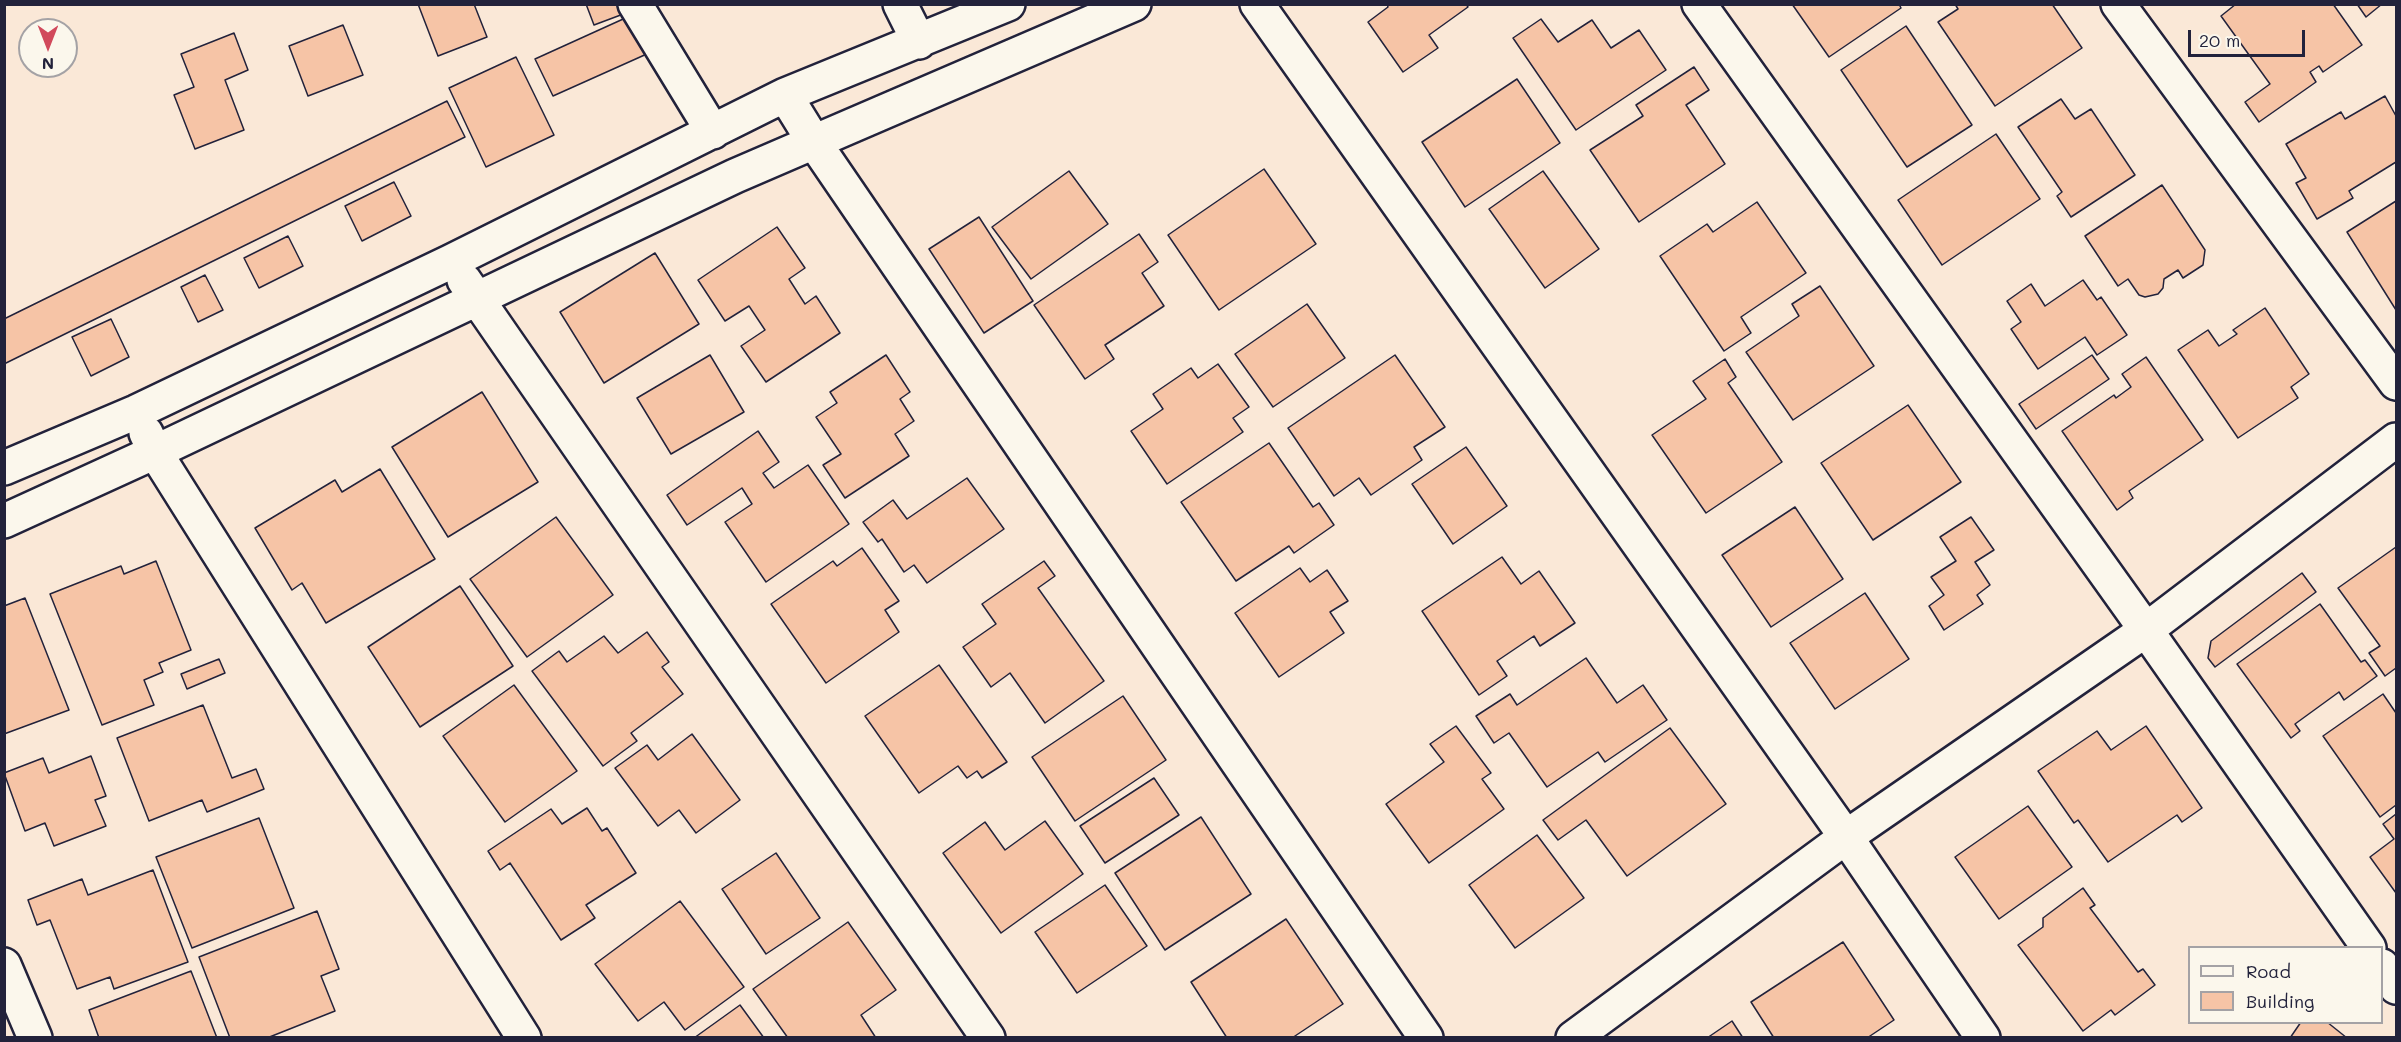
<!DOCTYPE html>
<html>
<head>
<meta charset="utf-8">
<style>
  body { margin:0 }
  #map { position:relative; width:2401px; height:1042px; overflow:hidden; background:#fae8d7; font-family:Mali,sans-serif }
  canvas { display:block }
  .frame { position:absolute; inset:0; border:6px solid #22223b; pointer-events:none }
  .legend { position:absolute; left:2188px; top:946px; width:195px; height:78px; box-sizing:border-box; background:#fbf7ec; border:2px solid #a4a2a5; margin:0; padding:8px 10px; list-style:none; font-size:18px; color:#22223b }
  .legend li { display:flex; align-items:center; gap:12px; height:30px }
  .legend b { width:30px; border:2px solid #a4a2a5 }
  .north { position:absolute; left:18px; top:18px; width:60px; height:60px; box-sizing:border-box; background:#fbf7ec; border:2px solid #a4a2a5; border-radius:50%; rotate:180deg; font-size:16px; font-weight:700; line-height:24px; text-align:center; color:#22223b }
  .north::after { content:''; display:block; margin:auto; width:21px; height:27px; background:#d1495b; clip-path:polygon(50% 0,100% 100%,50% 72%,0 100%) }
  .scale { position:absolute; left:2188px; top:30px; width:117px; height:27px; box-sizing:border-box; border:3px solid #22223b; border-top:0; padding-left:8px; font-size:18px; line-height:21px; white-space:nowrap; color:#22223b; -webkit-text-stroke:4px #fbf7ec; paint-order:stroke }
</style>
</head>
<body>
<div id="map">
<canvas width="2401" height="1042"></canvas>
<div class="frame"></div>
<ul class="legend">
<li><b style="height:8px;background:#fbf7ec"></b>Road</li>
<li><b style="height:16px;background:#f6c4a6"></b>Building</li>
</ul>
<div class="north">N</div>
<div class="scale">20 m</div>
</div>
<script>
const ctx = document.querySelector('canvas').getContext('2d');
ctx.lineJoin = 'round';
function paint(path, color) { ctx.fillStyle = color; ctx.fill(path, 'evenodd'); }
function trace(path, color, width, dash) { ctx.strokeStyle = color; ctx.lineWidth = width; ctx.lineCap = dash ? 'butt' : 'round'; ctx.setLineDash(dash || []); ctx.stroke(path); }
const building = new Path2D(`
  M418,4H474L487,37L438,56Z
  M586,4H622L626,13L594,25Z
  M1387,4H1466L1468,7L1429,35L1438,48L1403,72L1368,22L1388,7Z
  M1792,4H1899L1901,8L1829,57Z
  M1955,4H2052L2082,48L1995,106L1938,22L1958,9Z
  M2333,4L2362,45L2323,72L2319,66L2310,72L2316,82L2259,122L2245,102L2270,84L2221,16L2236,4Z
  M2357,4H2382L2366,17Z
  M632,15L649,53L553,96L535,59Z
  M1541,19L1558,42L1592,20L1611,48L1639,30L1666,70L1576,130L1513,38Z
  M343,25L363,75L308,96L289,46Z
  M1906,26L1972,125L1907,167L1841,70Z
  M234,33L248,70L225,80L244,130L195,149L174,95L194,87L181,54Z
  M516,57L554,135L486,167L449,88Z
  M1694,67L1709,90L1686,105L1725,164L1639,222L1590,150L1643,116L1636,105Z
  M1517,79L1560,143L1465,207L1422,142Z
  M2385,96L2396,116V162L2349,191L2353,198L2317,219L2296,183L2306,178L2286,144L2341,112L2345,119Z
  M2061,99L2075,119L2091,109L2135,175L2071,217L2057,196L2062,192L2018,127Z
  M447,101L465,137L4,364V319Z
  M1996,134L2040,199L1942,265L1898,200Z
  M1264,169L1316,244L1219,310L1168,235Z
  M1069,171L1108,224L1031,279L992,227Z
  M1543,171L1599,249L1545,288L1489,209Z
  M394,182L411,216L362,241L345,206Z
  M2162,185L2205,250L2203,265L2183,278L2178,270L2164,279L2163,288L2158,294L2145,297L2139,295L2128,279L2118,286L2085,236Z
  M2396,201V310L2347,232Z
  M1757,202L1806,273L1741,317L1751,333L1724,351L1660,256L1707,224L1713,232Z
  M979,217L1033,301L984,333L929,249Z
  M777,227L805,268L789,279L805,304L816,296L840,333L766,382L741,346L765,330L749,306L725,321L698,280Z
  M1139,234L1158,262L1142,273L1164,306L1105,345L1114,359L1085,379L1034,305Z
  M288,236L303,266L259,288L244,258Z
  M655,253L699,324L604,383L560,312Z
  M205,275L223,310L198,322L181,287Z
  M2083,280L2097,300L2101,297L2127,335L2097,355L2085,337L2038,369L2011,329L2021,322L2007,301L2031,284L2045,306Z
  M1820,286L1874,366L1793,420L1746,352L1799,316L1792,304Z
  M1307,304L1345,358L1273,407L1235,354Z
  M2265,308L2309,374L2291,387L2298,398L2238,438L2178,350L2208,330L2219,346L2237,334L2233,330Z
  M111,319L129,357L91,376L72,337Z
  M710,355L744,412L671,454L637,398Z
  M886,355L910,392L900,399L914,421L895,434L909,456L845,498L823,465L841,454L816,417L837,403L830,392Z
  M1395,355L1445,427L1414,447L1422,460L1371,495L1359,478L1334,496L1288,428Z
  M2092,355L2109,379L2036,429L2019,404Z
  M2146,357L2203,440L2129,491L2133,498L2117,510L2062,431L2114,395L2116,398L2131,387L2122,374Z
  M1725,359L1736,377L1728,383L1782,462L1706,513L1652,435L1706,399L1693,381Z
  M1218,364L1249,407L1233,418L1243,432L1167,484L1131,431L1163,409L1153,394L1191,368L1198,378Z
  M482,392L538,482L448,537L392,447Z
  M1908,405L1961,482L1873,540L1821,463Z
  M758,431L779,462L763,473L774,488L808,465L849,524L766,582L725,522L752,504L742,488L687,525L667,495Z
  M1269,443L1313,507L1319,503L1334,525L1294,553L1289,546L1236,581L1181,502Z
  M1466,447L1507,506L1453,544L1412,484Z
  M380,469L435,559L326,623L302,583L292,590L255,528L335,480L342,492Z
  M967,478L1004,529L927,583L914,565L904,572L882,539L878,542L863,522L893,500L907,519Z
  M1795,507L1843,579L1771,627L1722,555Z
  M556,517L613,595L527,657L470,579Z
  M1971,517L1994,550L1975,562L1990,585L1977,595L1983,604L1944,630L1929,606L1944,595L1931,577L1956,561L1940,537Z
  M2396,547V668L2385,676L2369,653L2380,646L2338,588Z
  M862,548L899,601L885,610L899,632L826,683L771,604L833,561L837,566Z
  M1502,557L1521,584L1539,571L1575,623L1540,646L1534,636L1497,661L1507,676L1479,695L1422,611Z
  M156,561L191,650L159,663L163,672L144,680L154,705L102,725L50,594L121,566L124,574Z
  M1044,561L1055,576L1038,588L1104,681L1045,723L1010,673L991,687L963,647L996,624L982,604Z
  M1300,568L1310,582L1327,570L1348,601L1330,612L1344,633L1279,677L1235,613Z
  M2302,573L2316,592L2215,667L2208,658L2211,641Z
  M460,586L513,666L420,727L368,647Z
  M1865,593L1909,659L1835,709L1790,643Z
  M25,598L69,710L4,734V606Z
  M2320,604L2361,662L2365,660L2377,676L2344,700L2339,692L2295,724L2300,731L2291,738L2237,664Z
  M647,632L669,662L662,667L683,694L631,733L637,741L603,766L532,671L559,651L567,662L604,636L618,653Z
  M1586,658L1617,703L1643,685L1667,720L1605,762L1598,752L1547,787L1509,733L1494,743L1476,716L1510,694L1517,705Z
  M219,659L225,673L187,689L181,674Z
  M939,665L1007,762L982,778L977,771L967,778L958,766L919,793L865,716Z
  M514,685L577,771L505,822L443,736Z
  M2383,694L2396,713V805L2380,817L2323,736Z
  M1123,696L1166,760L1075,821L1032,757Z
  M203,705L232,778L256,769L264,789L207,812L202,800L149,821L117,738Z
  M1456,726L1491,773L1482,779L1504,809L1429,863L1386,804L1444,762L1430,744Z
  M2146,726L2202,808L2182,822L2177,815L2108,862L2078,820L2074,823L2038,771L2097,731L2111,750Z
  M1670,728L1726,804L1627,876L1586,820L1558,840L1543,820Z
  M692,734L740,800L696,833L679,810L658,826L615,768L647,745L658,760Z
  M91,756L106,796L95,800L106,826L54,846L45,823L25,831L4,773L43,758L49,773Z
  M1154,778L1179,815L1105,863L1080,826Z
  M2028,806L2072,867L1999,919L1955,857Z
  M587,808L602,831L607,828L636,873L586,905L595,918L561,940L510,863L500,870L488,851L551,809L562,824Z
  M2396,814V893L2370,857L2394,839L2383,824Z
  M1201,817L1251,894L1165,950L1115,873Z
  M259,818L294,908L192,948L156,857Z
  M1045,821L1083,874L1001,933L943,853L985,822L1005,850Z
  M1537,835L1584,898L1515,948L1469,885Z
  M776,853L820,918L766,954L722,889Z
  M153,870L188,962L114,989L110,977L77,989L50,920L37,925L28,900L82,879L88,895Z
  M1105,885L1147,946L1077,993L1035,932Z
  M2083,888L2095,905L2090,908L2138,972L2143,969L2155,985L2115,1015L2111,1010L2083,1031L2018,945L2043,927V918Z
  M680,901L744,987L685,1030L664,1002L638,1021L595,964Z
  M317,911L339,969L321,976L335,1011L267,1038H230L199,957Z
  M1286,919L1343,1004L1292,1038H1227L1191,982Z
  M848,922L896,990L861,1015L876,1038H788L753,989Z
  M1843,942L1894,1020L1867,1038H1774L1751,1002Z
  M191,971L217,1038H99L89,1010Z
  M740,1005L764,1038H694Z
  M1732,1021L1743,1038H1707Z
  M2301,1022H2327L2347,1038H2290Z`);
const street = new Path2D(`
  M635,4L713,132
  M900,4L919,42
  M1257,4L1846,837L1983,1038
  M1699,4L2146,630L2369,948
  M2118,4L2396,383
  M785,95L814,142L1426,1038
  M464,280L988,1038
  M146,433L155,452L524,1038
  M4,468L136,412L450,262L785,95L1008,4
  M4,521L155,452L735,176L1134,4
  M4,965L35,1038
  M2382,966L2396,987
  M1573,1038L1846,837L2146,630L2396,440`);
paint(building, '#f6c4a6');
trace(building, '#22223b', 1.5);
trace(street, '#22223b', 38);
trace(street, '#fbf7ec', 33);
</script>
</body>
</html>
